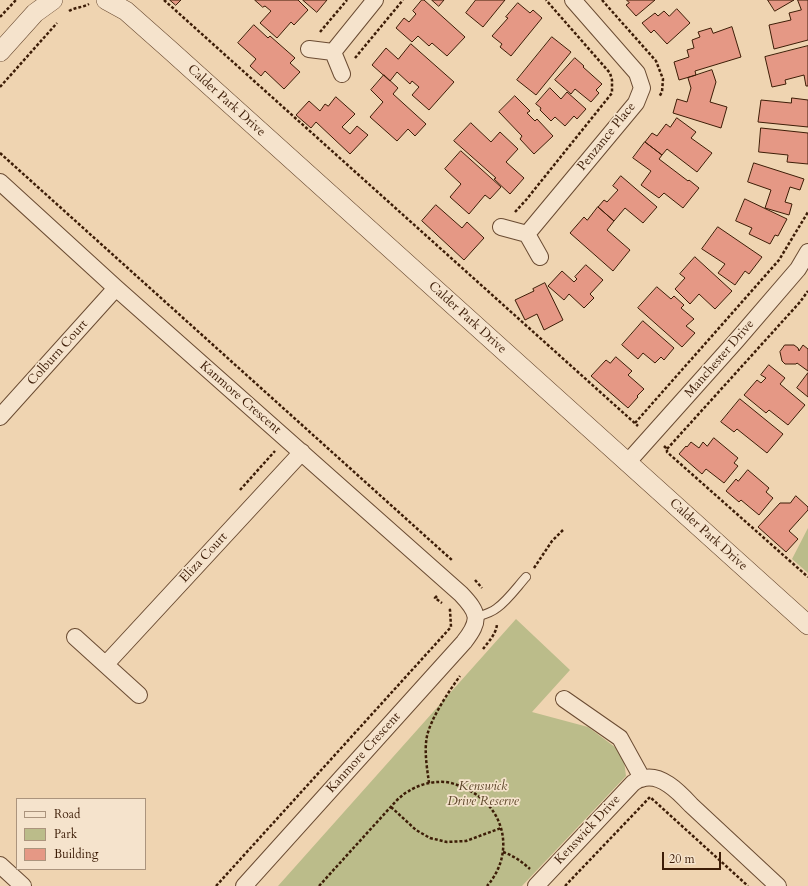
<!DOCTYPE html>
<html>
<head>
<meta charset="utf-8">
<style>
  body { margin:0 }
  #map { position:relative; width:808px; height:886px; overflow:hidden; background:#efd4b1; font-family:Cardo,serif }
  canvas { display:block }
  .legend { position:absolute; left:16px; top:798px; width:130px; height:72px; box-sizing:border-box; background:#f5e3cc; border:1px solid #ab947d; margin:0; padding:5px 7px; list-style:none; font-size:12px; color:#3d1d07 }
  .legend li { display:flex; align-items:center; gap:8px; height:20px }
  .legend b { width:20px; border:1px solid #ab947d }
  .scale { position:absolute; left:662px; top:852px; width:59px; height:18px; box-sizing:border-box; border:2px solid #3d1d07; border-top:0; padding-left:5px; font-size:12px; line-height:14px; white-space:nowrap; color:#3d1d07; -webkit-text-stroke:3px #f5e3cc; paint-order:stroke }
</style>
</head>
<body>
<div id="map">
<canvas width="808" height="886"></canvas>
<ul class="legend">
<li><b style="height:5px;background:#f5e3cc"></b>Road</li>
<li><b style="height:11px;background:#bbbc8a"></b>Park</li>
<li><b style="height:11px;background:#e59885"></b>Building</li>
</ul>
<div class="scale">20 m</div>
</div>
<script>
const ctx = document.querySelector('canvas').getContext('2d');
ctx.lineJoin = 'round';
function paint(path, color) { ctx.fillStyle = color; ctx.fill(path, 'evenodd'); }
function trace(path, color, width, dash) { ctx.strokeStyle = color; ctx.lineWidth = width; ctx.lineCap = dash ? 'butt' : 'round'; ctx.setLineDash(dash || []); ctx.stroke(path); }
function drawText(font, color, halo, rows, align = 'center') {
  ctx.font = font + ' Cardo,serif'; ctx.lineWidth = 3.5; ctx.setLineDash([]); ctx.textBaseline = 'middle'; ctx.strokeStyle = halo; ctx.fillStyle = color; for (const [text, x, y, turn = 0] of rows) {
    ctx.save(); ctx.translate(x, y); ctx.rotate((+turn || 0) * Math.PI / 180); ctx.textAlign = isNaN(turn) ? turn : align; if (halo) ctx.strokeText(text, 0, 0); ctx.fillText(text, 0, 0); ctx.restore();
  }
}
const green = new Path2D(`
  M808,528V573L792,559Z
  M516,619L570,670L532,712L588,727L623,753L626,776L522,886H278Z`);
const building = new Path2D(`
  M170,0H181L176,5Z
  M255,0H298L308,10L294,25L291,22L277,38L260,23L271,11L265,6L263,7Z
  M303,0H327L317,12Z
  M422,0H424L465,37L447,56L432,43L429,46L418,36L412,42L396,28L404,18L409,22L416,14L413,11Z
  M432,0H444L439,6Z
  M476,0H505L483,27L466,13Z
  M627,0H655L636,16L626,5L629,3Z
  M768,0H794L775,11Z
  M798,0H808V40L774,49L769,25L791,20L789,13L801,10Z
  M518,3L530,13L533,10L542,18L511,56L500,47L502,44L492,36L508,18L506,17Z
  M677,9L690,23L667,44L654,30L651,33L642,23L655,13L658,16L664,11L669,16Z
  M254,25L268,38L270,36L295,58L290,63L300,72L284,89L265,71L261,76L250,66L256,59L238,43Z
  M732,27L741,57L695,71L696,75L679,80L674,62L689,57L687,50L694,48L692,40L700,37L698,32L711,28L713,33Z
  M552,37L571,52L536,95L517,80Z
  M411,44L454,82L429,110L412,95L419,87L412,81L410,84L397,72L390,81L372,65L386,48L398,59Z
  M808,46V86H806L804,75L785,80L786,84L772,87L765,57Z
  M575,58L584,66L583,67L602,84L596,90L599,93L591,102L575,89L571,94L555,80Z
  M712,70L716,82L710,102L727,107L721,128L673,113L677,99L687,102L691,88L688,78Z
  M384,75L398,88L393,94L426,124L415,136L408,129L397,141L370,117L383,102L371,90Z
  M550,88L561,99L567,92L586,109L577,119L574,116L565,126L555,117L551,121L540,110L541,108L536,104Z
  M515,96L530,111L527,113L535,121L537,119L553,136L534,154L520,139L522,136L499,112Z
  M336,97L355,114L342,127L350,134L357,126L368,135L350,154L316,122L311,128L296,115L309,101L320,111L325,104L328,106Z
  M792,98L808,100V127L758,122L761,100L791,103Z
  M677,118L696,132L691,138L712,153L697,172L667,149L662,155L645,142L652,133L657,136L666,124L670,127Z
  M471,123L491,142L500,132L518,149L506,162L524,178L510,194L494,179L496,178L454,141Z
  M761,128L808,133V164L787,162L788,155L759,152Z
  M645,142L662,155L659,159L688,181L689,180L699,188L683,208L664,193L659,198L641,185L651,171L633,158Z
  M461,151L501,187L490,199L485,195L469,214L450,197L461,184L445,169Z
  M754,163L804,179L800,190L790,187L785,202L792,204L789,215L765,208L771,190L748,182Z
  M621,176L657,207L643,223L625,208L614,221L598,207L604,200L607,202L618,190L613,186Z
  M745,199L787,219L778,236L775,235L770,244L749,234L752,228L736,221Z
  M436,205L462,228L467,222L484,238L464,260L422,221Z
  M598,207L614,221L607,230L630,250L613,271L570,233L584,217L587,220Z
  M718,227L762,257L749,274L745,271L735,285L718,273L725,264L702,249Z
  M695,257L732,291L715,309L699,294L690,304L675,289L685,278L680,274Z
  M586,265L603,280L590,294L594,298L584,308L569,294L564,300L548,286L562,271L574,282L577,279L575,277Z
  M545,283L563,320L544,330L537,314L525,320L515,300L534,291L533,289Z
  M657,287L671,299L674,296L684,305L681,308L694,319L686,326L695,333L682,347L638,308Z
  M643,321L674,348L664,360L661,357L655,363L643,353L638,359L622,345Z
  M785,345H794L798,348L799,351L803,345L808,349V371L797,363L796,364H785L782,361L780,352Z
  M616,357L632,371L628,375L644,389L637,396L638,397L628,408L591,376L606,360L610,363Z
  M769,365L785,378L780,384L805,405L788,425L769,410L766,413L744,395L757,380L761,383L766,378L761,375Z
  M808,373V397L797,388Z
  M740,399L783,434L767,453L737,429L734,432L721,422Z
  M714,438L738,458L734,463L738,466L724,483L706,469L702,474L679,454L686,446L687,447L691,442L699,448L703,442L707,446Z
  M748,470L769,488L766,492L773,498L759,515L741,500L739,502L726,491L736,479L738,481Z
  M796,496L808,507V510L789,531L798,539L786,552L758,527L780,503H790Z`);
const path = new Path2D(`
  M164,0L638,426
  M602,0L656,61L663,79L662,92L659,97
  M69,11C75,7 82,8 89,4
  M0,17L16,0
  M320,32L347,0
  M355,58L403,0
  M0,87L57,23
  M0,153L453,561
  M515,212L526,200L612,93V80L610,73L546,0
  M635,423L779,260L808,212
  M664,446L667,449V452L808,577
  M667,449L800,302L808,291
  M240,490L275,451
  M534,568L552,541L564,529
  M475,580L482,588
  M437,596L435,598L442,603
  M483,649C489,641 497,633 497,623
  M429,783C427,768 424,751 427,736C431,718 449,691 460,676
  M391,807L416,830L430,838L447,842L466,841L501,828
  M503,852C514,856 521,861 530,869
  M216,886L451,627L450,610L449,609
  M319,886L397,800C401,797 404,793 409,791C416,786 429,782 438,782C447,781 456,784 464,788C505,805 516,853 487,886
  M565,886L650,797L748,886`);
const service = new Path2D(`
  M476,617C483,615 491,613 497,608C508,600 517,587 526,577`);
const minor = new Path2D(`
  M309,49L333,52L342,74
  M333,52L375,0
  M0,182L116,288L461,594C479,613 481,620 464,642L244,886
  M501,227L527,234L540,257
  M527,234L636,103L642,88L637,73L573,0
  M0,417L116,288
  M627,463L736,341L798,269L808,252
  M75,637L139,695
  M106,664L302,452
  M564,699L620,738L642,778
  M0,865L23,886
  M536,886L633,783C635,782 638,779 641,779C660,772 679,792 691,805L778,886`);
const tertiary = new Path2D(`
  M106,0L126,11L170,50L808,625
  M0,52L35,13L53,0`);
const streetNames = [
  ["Calder Park Drive",226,101,42],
  ["Penzance Place",607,137,-51],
  ["Calder Park Drive",467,318,42],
  ["Colburn Court",58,353,-48],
  ["Manchester Drive",720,359,-49],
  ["Kanmore Crescent",240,398,41],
  ["Calder Park Drive",708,535,42],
  ["Eliza Court",204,558,-47],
  ["Kanmore Crescent",364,753,-48],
  ["Kenswick Drive",588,830,-47]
];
const parkNames = [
  ["Kenswick",483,787],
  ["Drive Reserve",483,802]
];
paint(green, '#bbbc8a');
paint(building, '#e59885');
trace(building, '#3d1d07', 1);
trace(service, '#6a4b32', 10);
trace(minor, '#6a4b32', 18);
trace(tertiary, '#6a4b32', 20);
trace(path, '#3d1d07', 2.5, [3, 2]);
trace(service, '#f5e3cc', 8);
trace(minor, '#f5e3cc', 16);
trace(tertiary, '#f5e3cc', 19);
drawText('13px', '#3d1d07', '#f5e3cc', streetNames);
drawText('italic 13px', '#5c4528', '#f5e3cc', parkNames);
</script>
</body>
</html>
